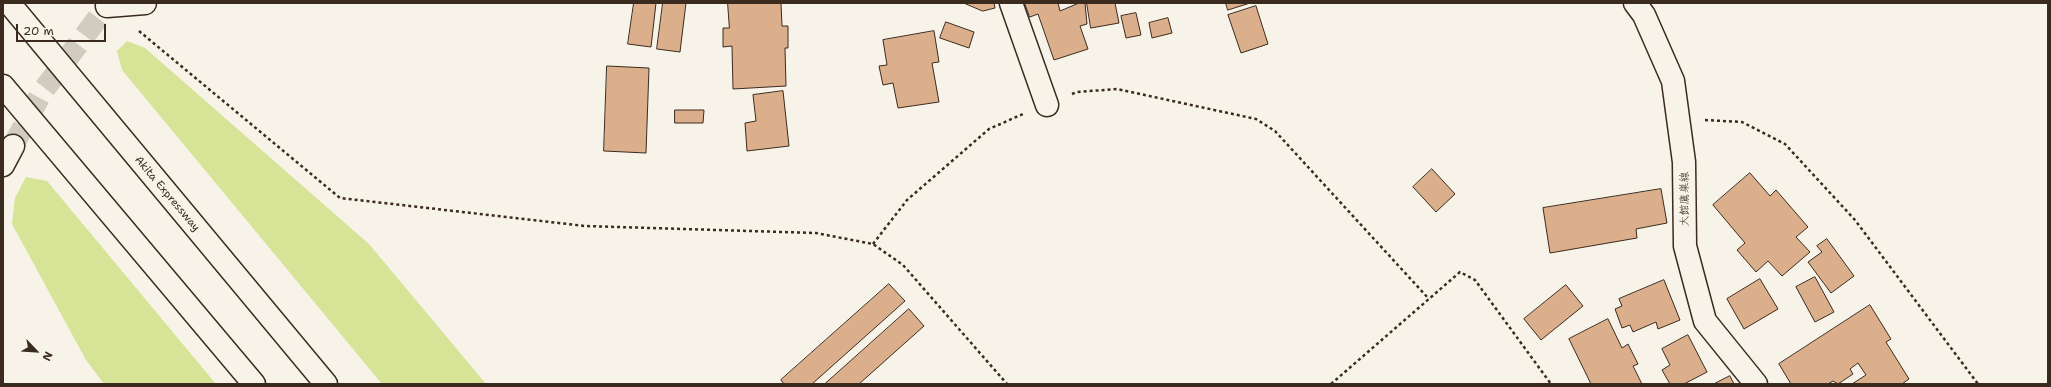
<!DOCTYPE html>
<html>
<head>
<meta charset="utf-8">
<style>
  body { margin:0 }
  #map { position:relative; width:2051px; height:387px; overflow:hidden; background:#f7f3e8; font-family:"Shantell Sans",sans-serif }
  canvas { display:block }
  .frame { position:absolute; inset:0; border:4px solid #3b2a1e; pointer-events:none }
  .north { position:absolute; left:16px; top:331px; width:40px; height:40px; -webkit-text-stroke:3px #f7f3e8; paint-order:stroke; rotate:115deg; font-size:11px; font-weight:700; line-height:16px; text-align:center; color:#3b2a1e }
  .north::after { content:''; display:block; margin:auto; width:14px; height:18px; background:#3b2a1e; clip-path:polygon(50% 0,100% 100%,50% 72%,0 100%) }
  .scale { position:absolute; left:16px; top:24px; width:90px; height:18px; box-sizing:border-box; border:2px solid #3b2a1e; border-top:0; padding-left:5px; font-size:12px; line-height:14px; white-space:nowrap; color:#3b2a1e; -webkit-text-stroke:3px #f7f3e8; paint-order:stroke }
</style>
</head>
<body>
<div id="map">
<canvas width="2051" height="387"></canvas>
<div class="frame"></div>
<div class="north">N</div>
<div class="scale">20 m</div>
</div>
<script>
const ctx = document.querySelector('canvas').getContext('2d');
ctx.lineJoin = 'round';
function paint(path, color) { ctx.fillStyle = color; ctx.fill(path, 'evenodd'); }
function trace(path, color, width, dash) { ctx.strokeStyle = color; ctx.lineWidth = width; ctx.lineCap = dash ? 'butt' : 'round'; ctx.setLineDash(dash || []); ctx.stroke(path); }
function drawText(font, color, halo, rows, align = 'center') {
  ctx.font = font + ' "Shantell Sans","Klee One",sans-serif'; ctx.lineWidth = 4; ctx.setLineDash([]); ctx.textBaseline = 'middle'; ctx.strokeStyle = halo; ctx.fillStyle = color; for (const [text, x, y, turn = 0] of rows) {
    ctx.save(); ctx.translate(x, y); ctx.rotate((+turn || 0) * Math.PI / 180); ctx.textAlign = isNaN(turn) ? turn : align; if (halo) ctx.strokeText(text, 0, 0); ctx.fillText(text, 0, 0); ctx.restore();
  }
}
const green = new Path2D(`
  M127,41L145,48L369,244L486,384H382L122,70L117,51Z
  M26,177L47,181L216,384H104L86,360L12,224L15,198Z`);
const building = new Path2D(`
  M634,3H656L651,47L628,44Z
  M663,3H686L680,52L657,49Z
  M728,3H781L782,26H788V48H785L786,86L733,89L732,46L723,47V28H729Z
  M964,3H994L995,8L983,11Z
  M1025,3H1058L1060,11L1079,3H1085L1087,24L1080,26L1088,49L1054,60L1038,14L1030,17Z
  M1087,3H1115L1119,23L1091,28Z
  M1226,3H1250L1228,10Z
  M1256,6L1268,44L1241,53L1228,15Z
  M1136,13L1141,35L1126,38L1121,16Z
  M1168,18L1172,33L1152,38L1149,23Z
  M946,22L974,32L969,48L940,38Z
  M934,31L939,62L932,63L939,102L898,108L893,83L883,85L879,66L887,65L883,40Z
  M607,66L649,68L646,153L604,151Z
  M783,91L789,146L747,151L745,123L756,121L753,95Z
  M675,110H704L703,123H675Z
  M1432,169L1455,194L1436,212L1413,187Z
  M1750,173L1770,196L1776,190L1808,227L1796,237L1810,252L1782,276L1768,261L1756,272L1737,250L1745,243L1713,205Z
  M1661,189L1667,223L1636,229L1637,238L1550,253L1543,208Z
  M1827,239L1854,276L1831,293L1808,262L1822,252L1817,246Z
  M1815,277L1834,312L1815,322L1796,287Z
  M1760,279L1778,309L1744,329L1727,299Z
  M1664,280L1680,320L1658,329L1656,322L1633,332L1630,325L1622,328L1615,309L1622,306L1619,299Z
  M889,284L905,301L812,384H784L781,380Z
  M1566,285L1583,306L1541,340L1524,319Z
  M1870,305L1891,339L1886,342L1909,379L1902,384H1852L1866,375L1858,363L1850,369L1853,374L1838,384L1833,381L1828,384H1791L1779,364Z
  M909,309L924,326L859,384H825Z
  M1608,319L1622,348L1628,344L1638,364L1633,366L1642,384H1591L1569,339Z
  M1688,335L1707,372L1684,384H1670L1662,370L1670,365L1662,349Z
  M1730,376L1734,384H1714Z`);
const minorTunnel = new Path2D(`
  M13,146L42,92L107,6`);
const path = new Path2D(`
  M139,31L340,198L585,226L816,233L873,244L903,265L1007,384
  M1072,94L1077,92L1117,89L1256,119L1275,131L1429,299
  M1705,120L1742,122L1785,144L1855,220L1978,384
  M873,244L907,200L989,129L1023,114
  M1331,384L1460,272L1475,280L1551,384`);
const minor = new Path2D(`
  M108,3L107,6L145,3
  M1011,3L1047,105
  M3,165L13,146`);
const secondary = new Path2D(`
  M1635,3L1644,15L1673,81L1684,162L1685,246L1705,321L1756,384`);
const motorway = new Path2D(`
  M9,3L326,384
  M3,86L254,384`);
const streetNames = [
  ["Akita Expressway",167,194,50],
  ["大館鷹巣線",1685,199,-90]
];
paint(green, '#d7e497');
paint(building, '#dbaf8b');
trace(building, '#3b2a1e', 1);
trace(minorTunnel, '#d1cbc0', 22, [22, 11]);
trace(minor, '#3b2a1e', 25);
trace(secondary, '#3b2a1e', 25);
trace(motorway, '#3b2a1e', 25);
trace(path, '#3b2a1e', 2.5, [3, 3]);
trace(minor, '#f7f3e8', 22);
trace(secondary, '#f7f3e8', 22);
trace(motorway, '#f7f3e8', 22);
drawText('11px', '#3b2a1e', '#f7f3e8', streetNames);
</script>
</body>
</html>
